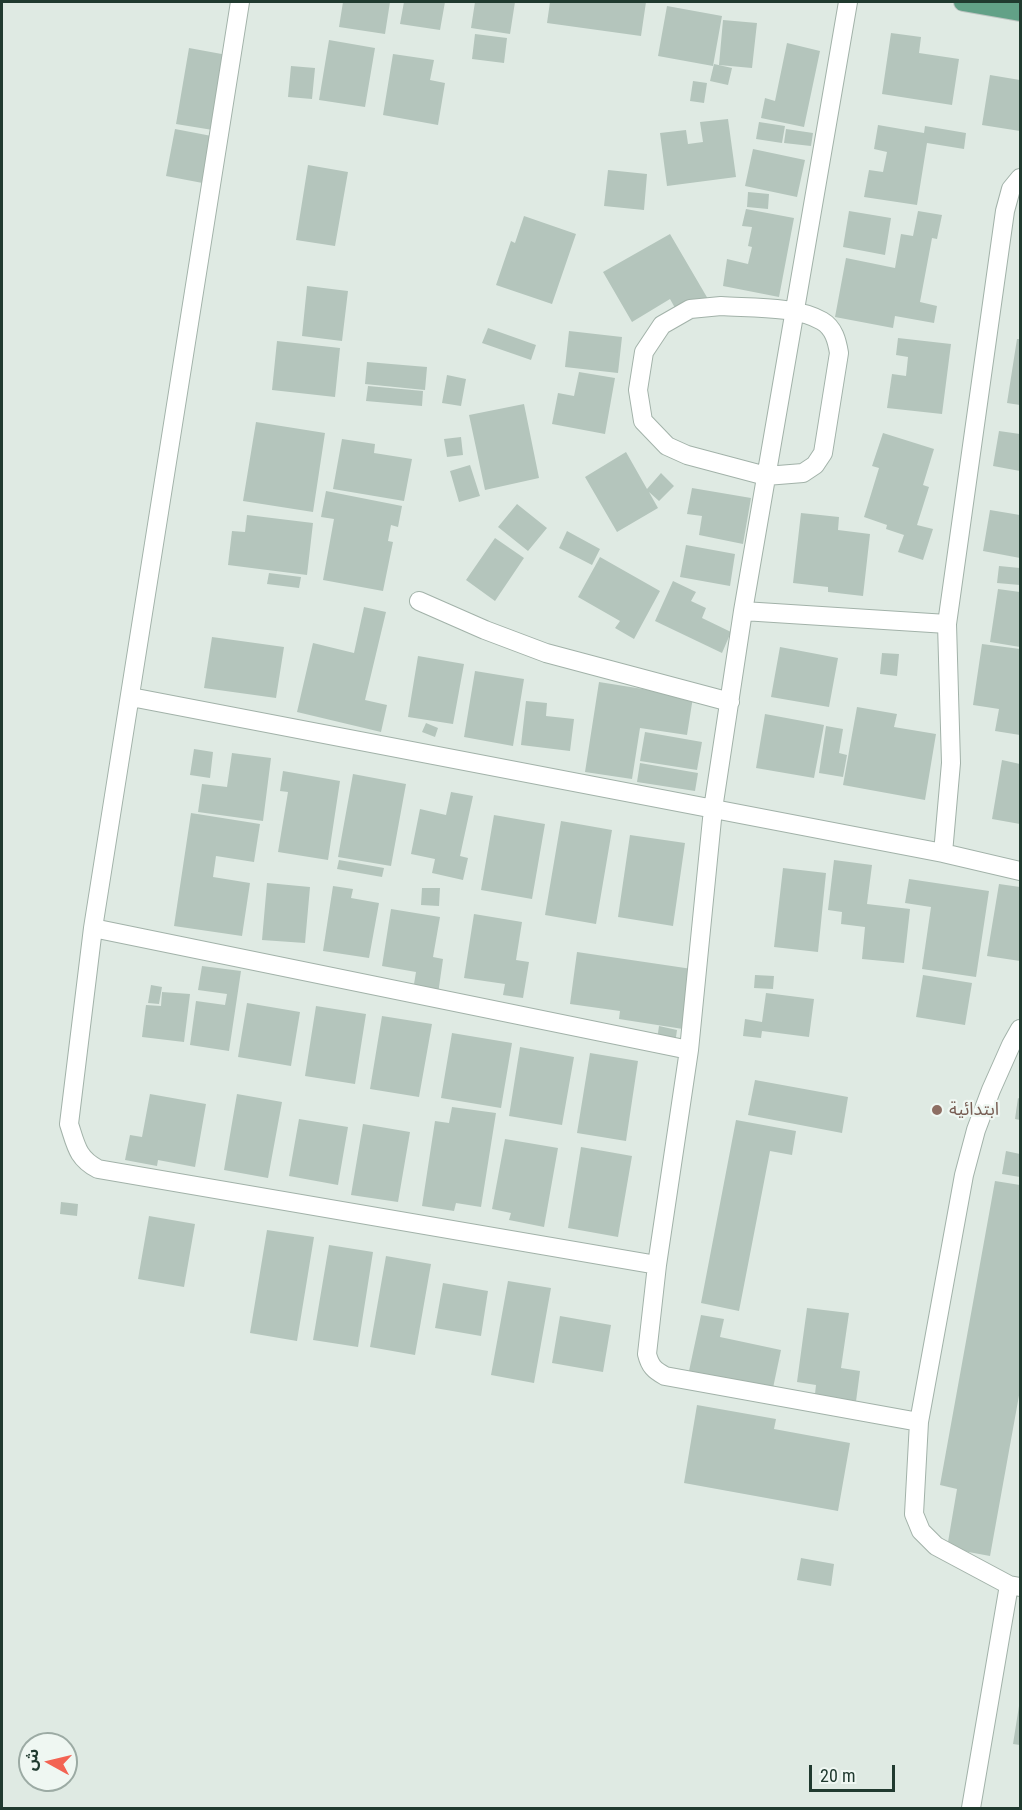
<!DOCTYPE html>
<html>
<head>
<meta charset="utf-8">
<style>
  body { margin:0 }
  #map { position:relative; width:1022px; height:1810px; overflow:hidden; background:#dfeae3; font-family:"Roboto Condensed","Noto Sans Arabic",sans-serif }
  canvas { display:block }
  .frame { position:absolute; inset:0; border:3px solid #203a2f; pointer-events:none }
  .north { position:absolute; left:18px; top:1732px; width:60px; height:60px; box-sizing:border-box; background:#eff7f2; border:2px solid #9caba4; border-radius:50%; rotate:278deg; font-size:16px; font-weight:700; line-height:24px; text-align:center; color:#203a2f }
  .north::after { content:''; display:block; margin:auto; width:21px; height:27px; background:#f36353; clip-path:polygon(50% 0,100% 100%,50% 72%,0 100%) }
  .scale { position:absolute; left:809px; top:1765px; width:86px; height:27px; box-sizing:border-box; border:3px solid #203a2f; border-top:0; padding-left:8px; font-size:18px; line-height:21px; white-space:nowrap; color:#203a2f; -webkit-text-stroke:4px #eff7f2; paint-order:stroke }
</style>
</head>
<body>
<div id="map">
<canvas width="1022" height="1810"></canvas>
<div class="frame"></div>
<div class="north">ش</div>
<div class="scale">20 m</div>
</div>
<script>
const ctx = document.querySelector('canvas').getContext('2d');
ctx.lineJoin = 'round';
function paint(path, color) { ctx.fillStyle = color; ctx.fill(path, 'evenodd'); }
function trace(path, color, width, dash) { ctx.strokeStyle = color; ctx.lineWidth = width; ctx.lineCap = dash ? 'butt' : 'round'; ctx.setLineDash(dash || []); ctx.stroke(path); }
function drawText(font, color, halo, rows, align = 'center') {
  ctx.font = font + ' "Roboto Condensed","Noto Sans Arabic",sans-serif'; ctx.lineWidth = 4.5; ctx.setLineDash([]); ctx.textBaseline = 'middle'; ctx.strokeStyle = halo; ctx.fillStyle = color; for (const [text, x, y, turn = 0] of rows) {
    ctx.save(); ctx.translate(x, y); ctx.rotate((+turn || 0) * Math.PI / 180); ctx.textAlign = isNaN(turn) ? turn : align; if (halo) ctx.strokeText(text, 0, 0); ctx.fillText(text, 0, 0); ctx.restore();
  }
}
const building = new Path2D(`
  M343,2H390L385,34L339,27Z
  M404,2H445L440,30L400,24Z
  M475,2H515L510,34L471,28Z
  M550,2H646L641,36L547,23Z
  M667,6L722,16L713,66L658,56Z
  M723,20L757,23L752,68L719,65Z
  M891,33L921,37L919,53L959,59L952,105L882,94Z
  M475,34L507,38L504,63L472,59Z
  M329,40L375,48L365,107L319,100Z
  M787,43L820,51L804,127L761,118L765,98L775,101Z
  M189,48L238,57L225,132L176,124Z
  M393,54L434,60L430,80L445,83L438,125L383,115Z
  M714,64L732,68L728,85L710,81Z
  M291,66L315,68L312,99L288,97Z
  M990,75L1020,80V131L982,125Z
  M693,81L707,83L704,103L690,101Z
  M728,119L736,177L667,186L660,133L686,130L688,144L703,142L700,122Z
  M759,122L785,126L782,143L756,139Z
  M878,125L924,133L925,126L966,133L964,149L927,143L917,205L864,197L869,170L883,172L887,152L874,149Z
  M175,129L222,138L213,185L166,176Z
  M786,129L813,133L811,146L784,143Z
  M753,149L805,160L797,197L745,186Z
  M308,165L348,172L335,246L296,240Z
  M608,170L647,174L644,210L604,206Z
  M748,192L769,194L768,209L747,207Z
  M746,209L794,218L779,297L723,286L727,259L748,264L752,247L748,246L752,227L742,226Z
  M849,211L891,218L885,255L843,247Z
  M918,211L942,215L937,239L932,238L920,302L937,306L934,323L895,316L893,328L835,317L846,258L895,268L901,234L913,236Z
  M524,216L576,234L552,304L496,285L511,241L515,243Z
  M670,234L708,299L679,315L670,299L632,322L603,272Z
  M307,286L348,291L342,341L302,336Z
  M488,328L536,345L531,360L482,343Z
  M569,331L622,337L618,373L565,367Z
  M898,338L951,344L942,414L887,408L892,374L906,376L908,357L896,355Z
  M1017,339H1020V405L1007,403Z
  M277,341L340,348L335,397L272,390Z
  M367,362L427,367L425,390L365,384Z
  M579,372L615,378L605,434L552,424L558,393L574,396Z
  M447,375L466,379L461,406L442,403Z
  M368,386L423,391L422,406L366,401Z
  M524,404L539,478L485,490L469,415Z
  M256,422L325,433L313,512L243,501Z
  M999,431L1020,434V471L993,466Z
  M883,433L934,449L923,485L929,487L917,525L933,529L923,560L898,552L904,535L886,529L887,525L864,517L879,468L872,466Z
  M461,437L463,455L447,457L444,439Z
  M342,439L375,444L374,453L412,459L404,501L333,489Z
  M626,452L647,489L661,473L674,486L659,501L649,492L658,508L617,532L585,477Z
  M470,465L480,496L459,502L450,471Z
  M692,488L751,498L743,544L699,535L702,516L687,514Z
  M326,491L402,506L398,527L391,525L388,541L393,542L383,591L323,580L334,519L321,517Z
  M517,504L547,528L528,551L498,527Z
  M990,510L1020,515V558L983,551Z
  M801,513L839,517L838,530L870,534L863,596L828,592V587L793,583Z
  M247,515L313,523L307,575L228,565L232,531L245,532Z
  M567,531L600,549L592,565L559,548Z
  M495,538L524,558L495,601L466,580Z
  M686,545L735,554L730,586L680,577Z
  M600,557L660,591L634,639L615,628L620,621L578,597Z
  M999,566L1020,568V585L997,583Z
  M269,573L301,577L299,588L267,584Z
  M673,581L696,592L691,601L706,608L702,618L731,632L722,653L655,621Z
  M998,589L1020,592V647L990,642Z
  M364,607L386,612L365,700L387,705L381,732L297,712L313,643L354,653Z
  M212,637L284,647L276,698L204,688Z
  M982,644L1020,649V735L995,731L999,709L973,705Z
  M780,647L838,658L829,707L771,697Z
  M882,653L899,654L897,676L880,674Z
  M418,656L464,664L453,724L408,717Z
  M475,671L524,679L513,746L464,737Z
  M599,682L693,697L687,735L640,728L632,779L585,772Z
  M526,701L547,703L546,716L574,719L570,751L521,745Z
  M857,707L897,714L894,727L936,734L925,800L843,785Z
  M765,714L824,725L814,778L756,768Z
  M426,723L438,728L435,737L422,732Z
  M826,726L843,729L839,753L847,755L843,777L819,773Z
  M645,732L702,742L697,770L640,761Z
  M194,749L213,752L210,778L190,775Z
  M232,753L271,758L263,821L198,812L202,784L227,787Z
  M1002,760L1020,764V824L992,819Z
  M640,763L698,773L695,791L637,782Z
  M283,771L340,781L328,860L278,852L288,792L280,791Z
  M353,774L406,784L391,866L338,857Z
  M451,792L473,796L460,856L468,858L463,880L432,873L435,859L411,854L420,809L446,815Z
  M191,813L260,824L254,862L216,856L213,877L250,883L242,936L174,926Z
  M494,815L545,824L532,899L481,890Z
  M561,821L612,830L596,924L545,915Z
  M630,835L685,843L673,926L618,917Z
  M339,860L384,868L382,877L337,869Z
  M834,860L872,865L867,904L910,909L904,963L862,959L865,927L841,924L842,912L828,910Z
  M783,868L826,873L818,952L774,947Z
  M909,879L989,891L976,977L922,969L931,907L905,903Z
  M267,883L310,887L305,943L262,940Z
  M999,884L1020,887V961L987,956Z
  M333,886L353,889L351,898L379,903L369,958L323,951Z
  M422,888H440L439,906L421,905Z
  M391,909L440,917L433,957L443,959L438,994L413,990L416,972L382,966Z
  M474,914L522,922L516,960L529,962L523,998L503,995L505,984L464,978Z
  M577,952L692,969L683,1029L619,1019L620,1011L570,1004Z
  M202,966L241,971L229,1051L190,1045L196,1001L225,1005L227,994L198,990Z
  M755,975L774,976L773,989L754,988Z
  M923,975L972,983L965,1025L916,1017Z
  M151,985L162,987L159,1004L148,1003Z
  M162,992L190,994L184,1042L142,1037L146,1005L161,1006Z
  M766,993L814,999L809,1037L762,1031L761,1038L743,1036L745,1019L762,1022Z
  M247,1003L300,1012L291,1066L238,1057Z
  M316,1006L366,1014L355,1084L305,1076Z
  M382,1016L432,1024L419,1097L370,1089Z
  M659,1026L677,1030L675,1044L657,1040Z
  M452,1033L512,1043L501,1108L441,1098Z
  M520,1047L574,1057L562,1125L509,1116Z
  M590,1053L638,1061L626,1141L577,1133Z
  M755,1080L848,1097L842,1133L748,1115Z
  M150,1094L206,1104L195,1167L158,1160L157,1166L125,1160L130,1135L142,1137Z
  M237,1094L282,1102L268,1178L224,1170Z
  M1018,1098L1020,1099V1120L1015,1119Z
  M452,1107L496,1113L481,1207L456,1203L454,1211L422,1206L435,1121L449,1123Z
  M299,1119L348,1127L338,1185L289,1176Z
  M736,1120L796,1131L792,1155L770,1151L739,1311L701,1303Z
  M363,1124L410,1132L398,1202L351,1195Z
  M505,1139L558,1148L544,1227L509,1220L511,1213L492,1209Z
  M581,1147L632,1156L618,1237L568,1228Z
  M1006,1151L1020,1154V1177L1002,1174Z
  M995,1181L1020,1185V1390L990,1556L947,1548L957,1489L940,1485Z
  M61,1202L78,1204L77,1216L60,1214Z
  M149,1216L195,1224L184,1287L138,1279Z
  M267,1230L314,1237L297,1341L250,1333Z
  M329,1245L373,1252L358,1347L313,1340Z
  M386,1256L431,1264L415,1355L370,1347Z
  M508,1281L551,1288L534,1383L491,1375Z
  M443,1283L488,1291L481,1336L435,1328Z
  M807,1308L849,1313L841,1368L860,1371L855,1409L814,1403L816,1385L797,1382Z
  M701,1315L724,1319L720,1337L781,1350L773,1388L689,1371Z
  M560,1316L611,1325L603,1372L552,1363Z
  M697,1405L776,1419L774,1429L850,1443L838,1511L684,1483Z
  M801,1558L834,1564L831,1586L797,1580Z
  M1019,1706H1020V1745L1013,1744Z`);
const minor = new Path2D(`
  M240,2L93,928L69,1124C76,1145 77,1158 98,1169L657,1265
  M848,2L743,611L713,809L689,1050L657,1265L647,1354C650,1366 654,1370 665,1376L919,1422
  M721,306C751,308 797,306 822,321C834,328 837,341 839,353L823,453L815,465L803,473L766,476L687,455L667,446L643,421L638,390L644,352L662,325L690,309Z
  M419,601L485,630L546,653L730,702
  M743,611L947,624
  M131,697L943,853L1020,871
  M943,853L951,763L947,624L1005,211L1011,189L1020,178
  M93,928L689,1050
  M1020,1029L1011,1045L991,1090L976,1130L964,1175L919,1422L914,1514L921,1531L936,1546L1009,1585L1020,1587
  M971,1808L1009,1585`);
const major = new Path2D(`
  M963,2L1020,12`);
const markers = [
  [937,1110,6,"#8d6e63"]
];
const educationNames = [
  ["ابتدائية",949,1110]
];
paint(building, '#b4c5bc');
trace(minor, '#a2b2a9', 20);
trace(major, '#bcc4c1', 20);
trace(minor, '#fff', 18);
trace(major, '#62a187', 18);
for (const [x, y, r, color] of markers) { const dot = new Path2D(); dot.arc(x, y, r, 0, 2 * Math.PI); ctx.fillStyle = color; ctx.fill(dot); trace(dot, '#eff7f2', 2); }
drawText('18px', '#785e54', '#eff7f2', educationNames, 'left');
</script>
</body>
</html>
